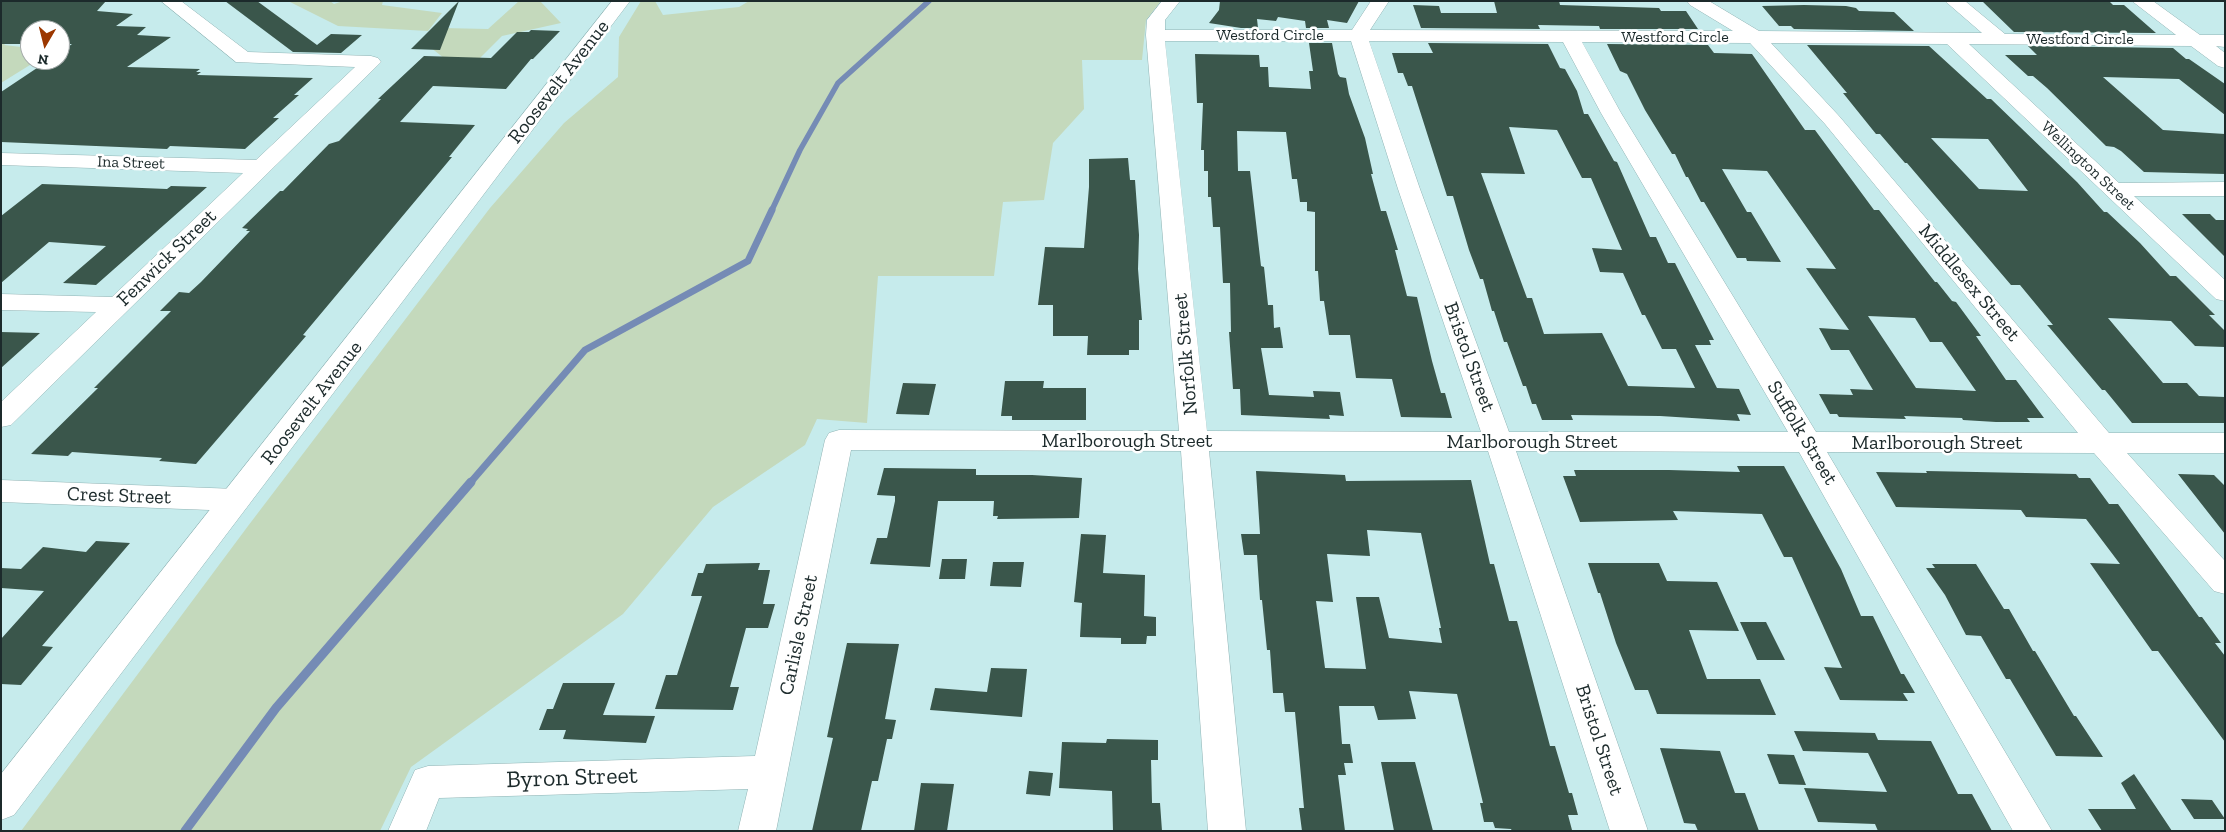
<!DOCTYPE html>
<html>
<head>
<meta charset="utf-8">
<style>
  body { margin:0 }
  #map { position:relative; width:2226px; height:832px; overflow:hidden; background:#c6ebec; font-family:"Zilla Slab",serif }
  canvas { display:block }
  .frame { position:absolute; inset:0; border:2px solid #1c2a2b; pointer-events:none }
  .north { position:absolute; left:20px; top:20px; width:50px; height:50px; box-sizing:border-box; background:#fff; border:1px solid #a4aaaa; border-radius:50%; rotate:188deg; font-size:14px; font-weight:700; line-height:20px; text-align:center; color:#1c2a2b }
  .north::after { content:''; display:block; margin:auto; width:18px; height:22px; background:#9c3801; clip-path:polygon(50% 0,100% 100%,50% 72%,0 100%) }
</style>
</head>
<body>
<div id="map">
<canvas width="2226" height="832"></canvas>
<div class="frame"></div>
<div class="north">N</div>
</div>
<script>
const ctx = document.querySelector('canvas').getContext('2d');
ctx.lineJoin = 'round';
function paint(path, color) { ctx.fillStyle = color; ctx.fill(path, 'evenodd'); }
function trace(path, color, width, dash) { ctx.strokeStyle = color; ctx.lineWidth = width; ctx.lineCap = dash ? 'butt' : 'round'; ctx.setLineDash(dash || []); ctx.stroke(path); }
function drawText(font, color, halo, rows, align = 'center') {
  ctx.font = font + ' "Zilla Slab",serif'; ctx.lineWidth = 5; ctx.setLineDash([]); ctx.textBaseline = 'middle'; ctx.strokeStyle = halo; ctx.fillStyle = color; for (const [text, x, y, turn = 0] of rows) {
    ctx.save(); ctx.translate(x, y); ctx.rotate((+turn || 0) * Math.PI / 180); ctx.textAlign = isNaN(turn) ? turn : align; if (halo) ctx.strokeText(text, 0, 0); ctx.fillText(text, 0, 0); ctx.restore();
  }
}
const green = new Path2D(`
  M288,1H330L334,4L343,1H383L382,5L442,13L428,31L338,26Z
  M519,1H540L561,23L502,36L464,74L430,47L442,28L488,29Z
  M641,1H655L663,15L739,7L749,1H1161L1146,20L1142,60H1082L1084,109L1053,143L1044,200L1003,202L994,276H878L867,423L817,419L805,445L713,507L623,614L411,767L380,831H21L248,526L490,208L564,123L618,77L619,37Z
  M25,25L4,45L30,48V60H38L1,83V28Z`);
const streamFar2 = new Path2D(`
  M771,212L800,150L838,83L929,1`);
const streamFar1 = new Path2D(`
  M470,483L585,350L748,261L772,210`);
const stream = new Path2D(`
  M185,831L276,708L471,482`);
const building = new Path2D(`
  M1,1H106L97,11L133,14L116,26L146,27L137,35L171,37L127,67L200,69L196,72H201L197,75L313,78L294,95H299L273,118H279L245,149L170,146L167,149L1,142V92L49,60H60V53L72,44H60V30H30V44H1Z
  M225,1H257L317,45L331,34L362,35L341,53L293,52Z
  M459,1L440,50L411,49Z
  M1220,1H1359L1347,23L1327,20L1329,28H1306L1305,21L1278,17L1276,21L1257,19L1258,28H1241L1209,23L1219,10Z
  M1494,1H1559L1560,5L1659,8L1661,11H1686L1698,29H1600L1599,26L1538,25L1540,29L1421,28L1413,5L1439,6L1441,13H1497Z
  M1982,1H2109L2113,5H2124L2156,33L2014,32Z
  M1804,5L1846,6L1856,8L1859,11L1894,12L1914,31L1794,29L1791,26H1779L1762,6Z
  M531,30L560,31L533,59H531L506,89L433,86L400,122L475,125L449,157H452L303,335L306,336L196,464L159,461L162,458L101,454L72,452L68,456L31,454L98,388H94L171,311H160L179,292L189,293L201,282L250,231H246L248,229L242,228L280,191H283L329,144L339,141L381,99H378L424,56L491,58L517,32H529Z
  M1309,43H1332L1338,74L1340,77L1346,78L1349,94L1365,138L1373,174H1371L1381,211H1386L1398,250H1395L1407,296L1417,297L1432,361L1441,393H1445L1452,418L1401,417L1392,379L1356,378L1350,335H1329L1324,301H1320L1318,271H1315V212L1307,211V202H1300L1297,179H1292L1286,132L1237,131L1238,171H1250L1261,266L1264,267L1268,305H1273L1274,328L1280,327L1283,348H1261L1269,395L1314,397L1313,391L1340,392L1344,416L1329,415L1330,419L1241,415L1240,389H1233L1229,332H1231L1230,283H1223L1220,227H1213L1211,197H1208V171H1204V150H1201L1203,103H1197L1195,54L1259,55L1260,67H1268L1269,87L1311,89L1309,71H1313Z
  M1428,43L1548,44L1560,68L1565,69L1577,91L1584,114H1588L1614,161L1617,162L1650,237H1656L1668,263H1675L1714,340H1709L1711,345H1695L1717,388L1739,389L1751,415L1737,414L1740,421L1660,416L1571,415L1573,420H1542L1536,404H1532L1526,386H1523L1507,342H1504L1494,311H1492L1483,279H1480L1469,250L1453,196H1447L1412,86H1408L1403,73H1398L1392,53H1433ZM1509,127L1557,130L1582,178H1591L1622,250L1592,248L1600,272L1623,273L1642,315H1645L1662,349H1676L1695,388L1628,386L1602,333L1544,334L1532,298H1527L1481,173L1525,174Z
  M1607,44L1708,45L1714,53L1752,54L1805,130H1815L1874,210H1879L1935,282H1937L1952,301L1956,302L1981,336H1976L2006,380H2016L2044,418H2027L2030,422H1996L1963,420L1962,418L1904,416L1906,419L1839,417L1837,414H1830L1819,394L1853,395L1850,389L1873,390L1849,350H1831L1819,328L1849,330L1806,268L1836,269L1767,171L1722,169L1747,212H1751L1781,262L1747,261L1746,258H1737L1704,202H1701L1688,177H1686L1675,154H1672L1645,110L1627,74L1620,71ZM1868,316L1915,318L1930,342H1942L1976,391L1916,388Z
  M1807,45L1929,46L1987,99H1991L2077,182L2104,212H2107L2140,243L2170,276H2176L2215,315H2209L2225,331V347L2195,346L2171,321L2108,318L2163,383H2187L2199,396L2225,397V423H2132L2105,390H2102L2049,327L2047,325H2053L2020,285H2011L1907,163H1905L1880,134H1876L1843,93H1847ZM1931,138L1988,139L2028,191L1979,189Z
  M2028,46L2173,48L2186,59H2189L2225,84V115L2179,79L2103,77L2163,130L2225,134V174L2144,172L2121,151L2114,147L2106,146L2047,88L2033,76H2028L2005,55H2037Z
  M1128,158L1130,180H1135L1139,235L1138,269L1142,320H1139V350H1129V355H1087L1088,336H1053V305H1038L1045,247L1084,248L1089,187V159Z
  M42,184L167,189L171,186L207,187L96,285L63,283L106,246L49,242L1,283V216Z
  M2182,214H2210L2216,220H2225V257Z
  M1,332L40,333L1,368Z
  M1005,381H1044L1043,388H1086V420H1012V416H1001Z
  M903,383L936,384L929,415L896,414Z
  M1737,466H1784L1841,569L1861,616H1873L1901,674H1904L1915,693H1903L1908,701L1840,700L1824,667L1842,668L1792,557H1784L1762,514L1673,511L1678,520L1580,522L1563,476H1576L1574,470H1669L1740,472Z
  M884,468L976,469V475H1032L1082,478L1079,518L997,519L998,516H993L994,501H938L930,567L870,564L877,538H887L895,501V496L877,495Z
  M1256,471L1345,475L1346,481L1471,480L1490,564H1494L1509,621H1517L1550,746H1555L1569,793H1572L1578,815H1568L1572,830L1512,831L1511,829L1495,828L1493,822H1484L1480,803H1483L1457,694L1409,691L1416,719L1378,720L1374,706H1339L1342,744H1350L1353,763H1344L1346,775H1338L1345,831H1302L1299,808H1304L1295,712H1285L1283,693H1273L1270,650H1267L1262,600H1260L1257,555H1244L1241,534H1260ZM1367,530L1421,533L1441,628H1439L1442,643L1389,638L1379,597H1356L1366,669L1325,668L1316,601L1333,602L1327,554L1370,556Z
  M1926,471L2076,474L2079,478H2090L2109,504H2118L2199,617H2202L2221,643H2215L2225,656V742L2158,651H2152L2090,563L2120,564L2086,519L2026,517L2021,510L1896,507L1876,472L1927,473Z
  M2178,474L2214,475L2225,486V534Z
  M1081,534L1106,535L1103,573L1145,575L1144,616L1156,617V636H1147L1146,644H1121V638L1080,637L1082,603L1074,602Z
  M96,541L130,543L42,646L53,647L21,685L1,684V639L44,591L1,588V568L21,569L43,547L86,552Z
  M942,559H967L965,579H939Z
  M993,562H1024L1021,587L990,586Z
  M760,563L758,570H770L763,604H775L768,628H746L730,687H739L733,710L655,709L666,675H677L702,596H691L698,573H703L706,564Z
  M1588,563H1659L1667,581L1717,582L1739,631L1689,630L1707,679H1760L1776,715L1657,714L1648,690H1635L1616,643L1600,593H1598Z
  M1932,564H1976L2004,609H2009L2033,651H2035L2074,716H2076L2103,757L2056,756L2010,679H2006L1981,636L1966,635L1945,595L1926,568H1935Z
  M1740,622H1766L1785,660H1757Z
  M847,643L899,644L885,719L896,720L892,739H887L878,781H872L861,831H812L833,738L827,737Z
  M991,668L1027,669L1022,717L930,710L935,688L987,692Z
  M563,683H615L603,715L655,716L646,743L563,739L566,730H539L547,709H553Z
  M1794,731L1875,733L1878,740L1931,741L1958,794H1972L1992,831H1878L1875,824L1818,822L1804,788L1887,792L1868,753L1803,751Z
  M1107,739L1158,740V760H1151L1152,803H1160L1162,831H1113L1112,791L1059,788L1062,742L1106,743Z
  M1660,748L1720,751L1735,793H1745L1759,831H1698L1695,824L1684,823Z
  M1767,754L1794,755L1806,785L1779,784Z
  M1381,762H1415L1433,831H1394Z
  M1029,771L1053,773L1050,796L1026,794Z
  M2134,774L2172,831H2102L2088,809H2136L2121,783Z
  M921,783L954,784L947,831H914Z
  M2181,799L2212,800L2225,819H2194Z`);
const minor = new Path2D(`
  M161,1H181L248,52L371,56L378,58L381,62L11,425L1,427V402L96,312L1,310V294L112,297L243,173L1,165V153L256,160L355,67L236,62Z
  M1162,1H1180L1165,20V30H1352L1371,1H1389L1370,30L1733,31L1690,5L1687,1H1709L1759,31L1982,33L1945,1H1965L2005,34L2176,35L2132,1H2153L2200,35H2225V47L2216,46L2225,53V68L2218,66L2191,46L1969,44L2119,183L2225,182V196H2134L2225,280V301L2216,299L1947,44L1771,43L1839,116L2109,433H2225V453H2127L2225,561V594L2214,591L2094,453L1827,452L2052,831H2013L1799,452L1516,451L1648,831H1610L1488,451H1209L1246,831H1208L1181,451L851,450L776,831H738L748,789L439,798L426,831H388L415,770L428,766L755,756L825,440L829,433L839,430L1179,431L1146,35L1147,20ZM1165,41H1351L1398,189L1481,432L1207,431ZM1369,41L1563,42L1601,113L1788,432H1509L1420,189ZM1582,42L1750,43L1825,124L2078,433L1816,432L1621,113Z
  M1,480L236,489L246,492L251,500L246,508L236,511L1,502Z`);
const major = new Path2D(`
  M612,1H630L14,815L1,820V774Z`);
const farStreetnames = [
  ["Westford Circle",1270,35],
  ["Westford Circle",1675,37],
  ["Westford Circle",2080,39],
  ["Ina Street",131,163,2],
  ["Wellington Street",2088,166,43]
];
const streetNames = [
  ["Roosevelt Avenue",559,82,-52],
  ["Fenwick Street",167,258,-44],
  ["Middlesex Street",1969,283,50],
  ["Norfolk Street",1186,354,-95],
  ["Bristol Street",1469,357,70],
  ["Roosevelt Avenue",312,403,-52],
  ["Suffolk Street",1802,433,59],
  ["Marlborough Street",1127,441],
  ["Marlborough Street",1532,442],
  ["Marlborough Street",1937,443],
  ["Crest Street",119,496,2],
  ["Carlisle Street",799,635,-78],
  ["Bristol Street",1599,740,72]
];
const nearStreetnames = [
  ["Byron Street",572,778,-2]
];
paint(green, '#c4d9bc');
trace(streamFar2, '#758bb5', 5.5);
trace(streamFar1, '#758bb5', 7);
trace(stream, '#758bb5', 9);
paint(building, '#3a564b');
trace(minor, '#90b3b4', 1);
trace(major, '#90b3b4', 1);
paint(minor, '#fff');
paint(major, '#fff');
drawText('16px', '#1c2a2b', '#fff', farStreetnames);
drawText('20px', '#1c2a2b', '#fff', streetNames);
drawText('24px', '#1c2a2b', '#fff', nearStreetnames);
</script>
</body>
</html>
